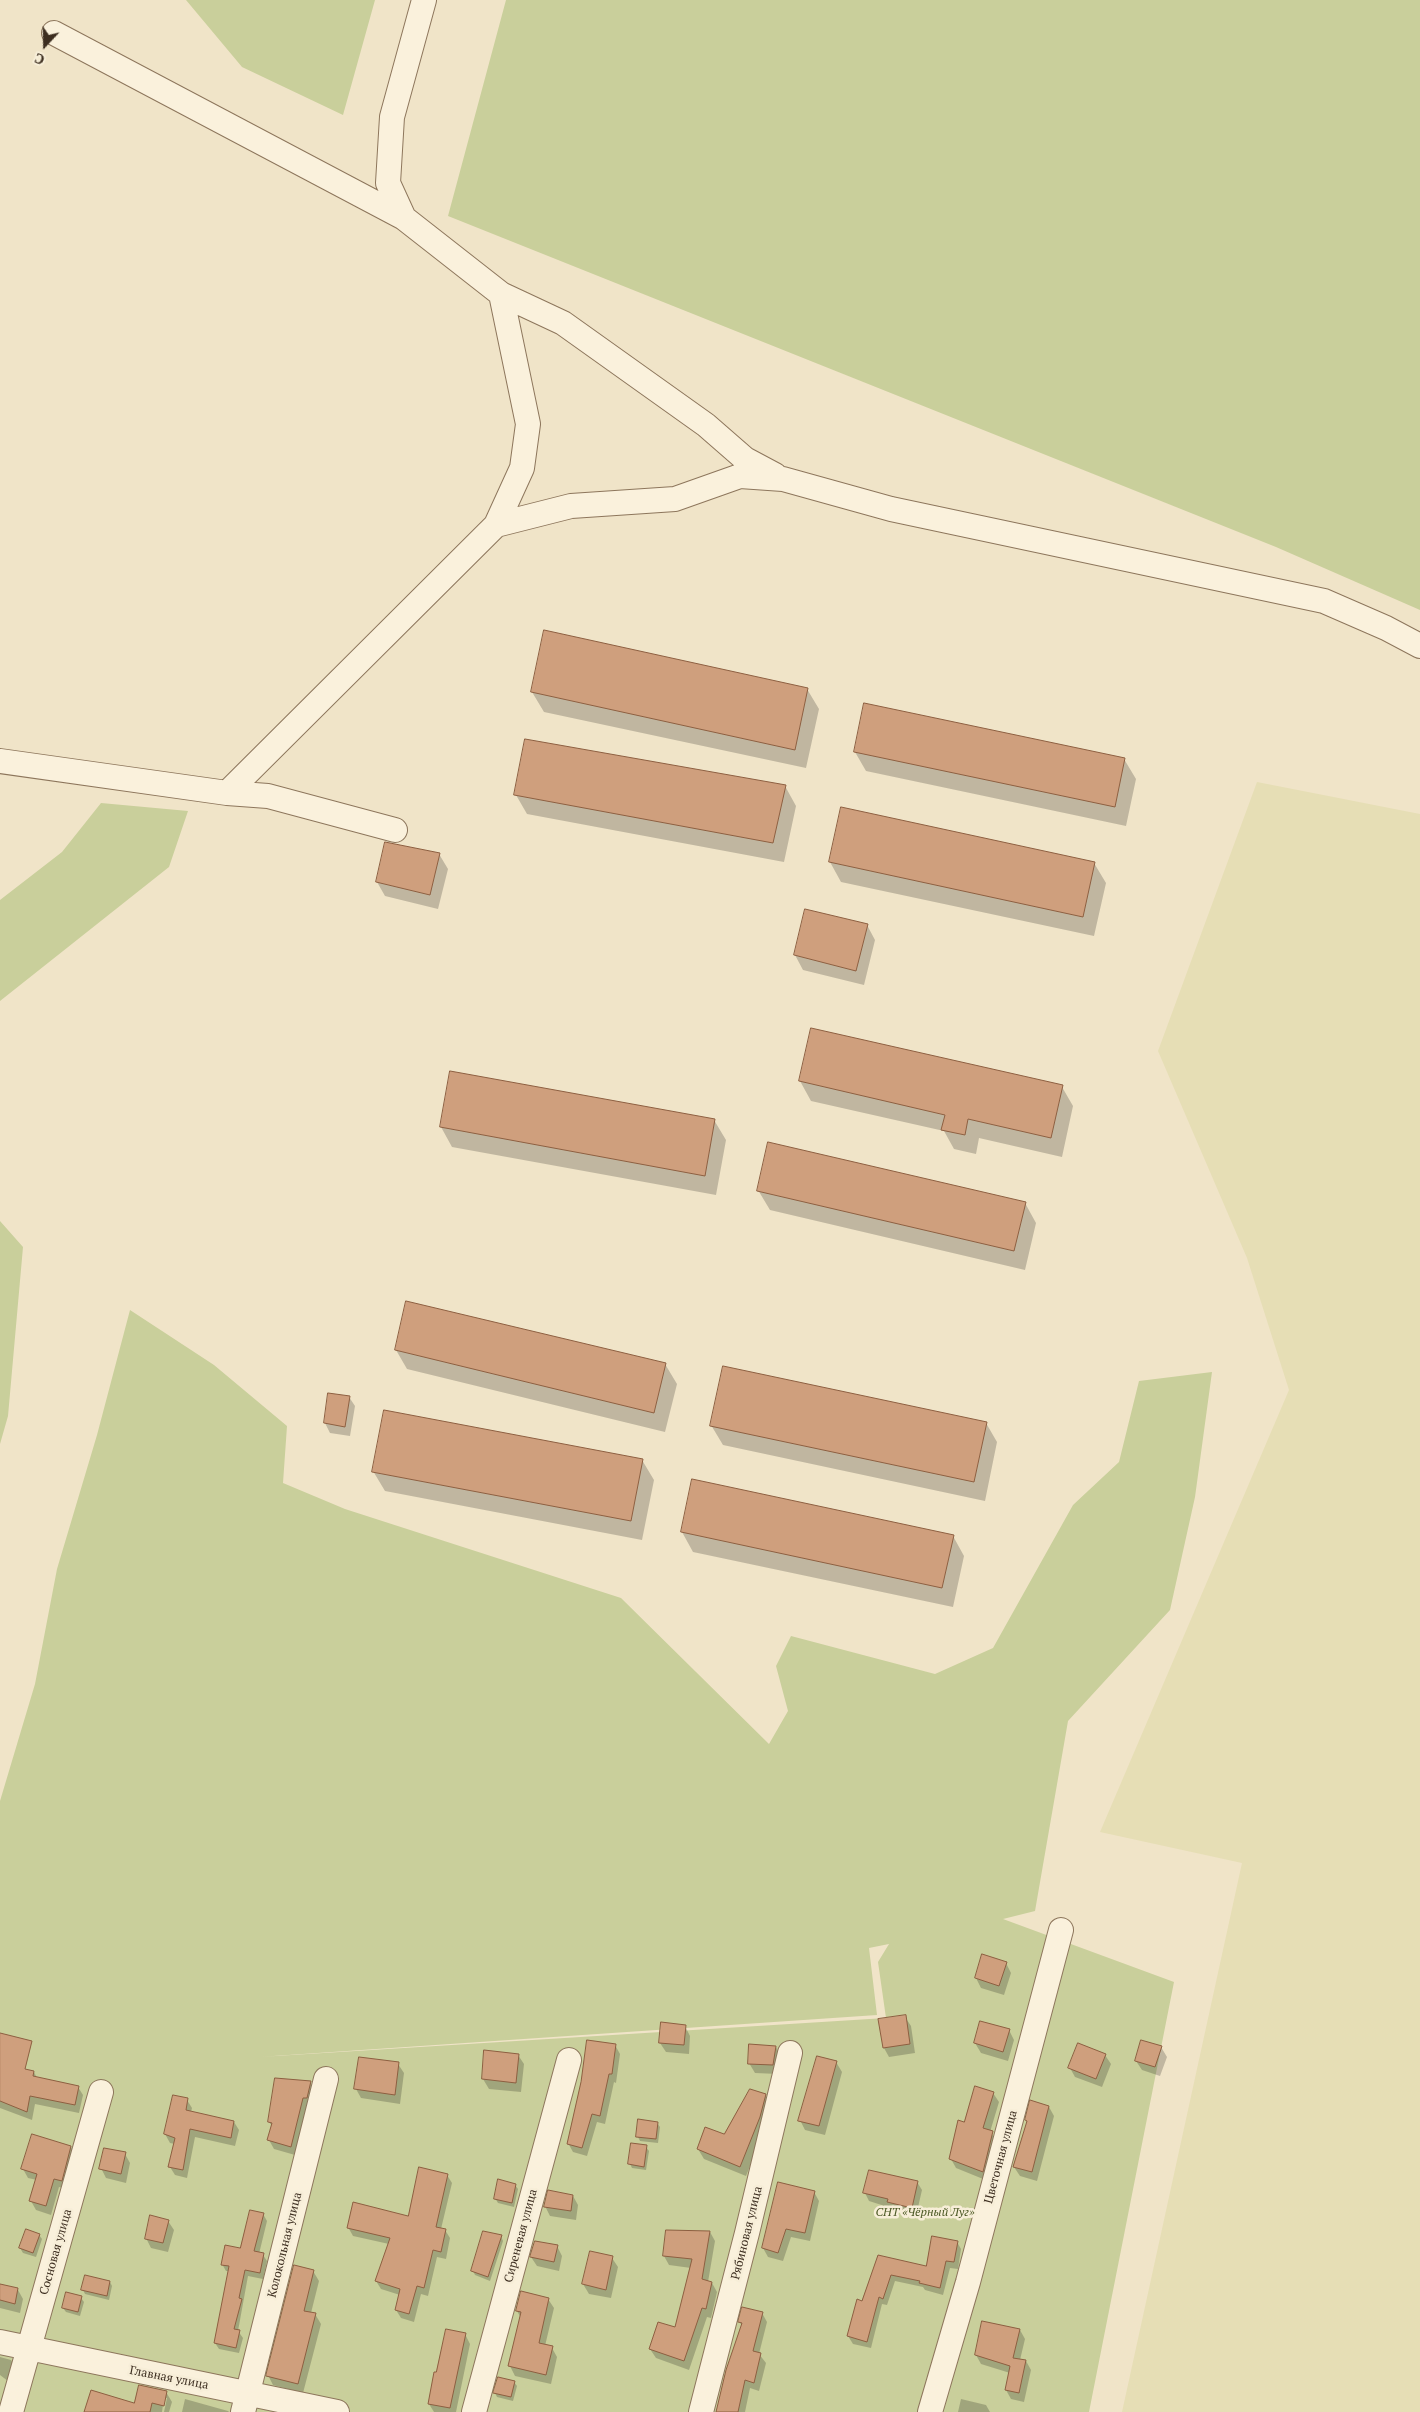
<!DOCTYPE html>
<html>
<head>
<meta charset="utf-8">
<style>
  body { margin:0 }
  #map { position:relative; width:1420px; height:2412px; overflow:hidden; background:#f0e4c8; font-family:"PT Serif",serif }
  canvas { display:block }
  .north { position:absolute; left:20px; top:20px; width:50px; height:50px; -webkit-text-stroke:4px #f7eed8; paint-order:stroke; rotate:201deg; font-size:14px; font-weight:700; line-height:20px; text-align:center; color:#3d2e20 }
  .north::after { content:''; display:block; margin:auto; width:18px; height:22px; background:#3d2e20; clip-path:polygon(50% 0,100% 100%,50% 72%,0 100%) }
</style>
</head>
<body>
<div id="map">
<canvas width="1420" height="2412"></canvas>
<div class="north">С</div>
</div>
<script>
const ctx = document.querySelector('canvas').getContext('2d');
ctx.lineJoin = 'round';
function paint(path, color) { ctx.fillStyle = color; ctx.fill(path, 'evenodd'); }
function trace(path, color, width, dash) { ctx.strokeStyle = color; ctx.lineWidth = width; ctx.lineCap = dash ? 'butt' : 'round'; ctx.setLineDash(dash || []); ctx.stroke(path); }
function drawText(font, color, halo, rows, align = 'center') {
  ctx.font = font + ' "PT Serif",serif'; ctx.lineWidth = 5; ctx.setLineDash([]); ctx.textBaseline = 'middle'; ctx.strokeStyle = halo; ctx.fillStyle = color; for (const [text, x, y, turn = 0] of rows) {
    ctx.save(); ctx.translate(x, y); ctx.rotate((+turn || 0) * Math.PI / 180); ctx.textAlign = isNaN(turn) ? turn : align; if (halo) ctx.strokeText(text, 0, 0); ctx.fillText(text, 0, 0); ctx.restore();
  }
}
const farmland = new Path2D(`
  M1257,782L1420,814V2412H1122L1242,1863L1100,1832L1289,1390L1247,1258L1158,1051Z`);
const green = new Path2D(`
  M186,0H375L343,115L242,67Z
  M506,0H1420V610L1276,547L448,216Z
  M101,803L188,811L169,867L0,1001V900L62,852Z
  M0,1221L23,1247L8,1416L0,1444Z
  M130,1310L214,1365L287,1426L283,1483L345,1509L621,1598L769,1744L788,1711L776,1666L791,1636L935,1674L993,1648L1073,1505L1119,1462L1139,1381L1212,1372L1195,1497L1170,1610L1068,1721L1035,1911L1003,1919L1174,1982L1089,2412H0V1801L35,1684L57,1569L97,1435ZM889,1944L878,1962L886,2018L259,2057L877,2015L869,1948Z`);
const shadow = new Path2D(`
  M807,689L819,709L806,768L544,712L532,692Z
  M855,752L1124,759L1136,779L1126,826L866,771Z
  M785,786L796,806L784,862L527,814L516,795Z
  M439,854L448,869L438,909L385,896L377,882Z
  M830,862L1094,863L1106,883L1094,936L841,882Z
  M867,925L875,940L864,985L803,970L795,955Z
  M812,1029L1062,1087L1073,1106L1062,1157L979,1138L976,1154L954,1149L944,1131L811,1101L800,1081Z
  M714,1120L726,1140L716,1195L452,1147L441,1127Z
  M758,1190L1025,1203L1036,1223L1025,1270L770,1210Z
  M396,1350L665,1364L677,1384L665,1432L407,1369Z
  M349,1397L355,1406L350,1436L330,1433L325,1423Z
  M986,1423L997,1442L985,1501L723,1445L711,1425Z
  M642,1460L654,1480L642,1540L385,1491L373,1471Z
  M693,1480L953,1536L964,1556L953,1607L693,1552L682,1532Z
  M1006,1963L1011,1973L1004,1995L981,1988L976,1978Z
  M905,2017L911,2026L915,2053L889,2057L884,2048Z
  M685,2026L690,2036L689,2054L666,2052L660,2043Z
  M1009,2030L1014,2040L1008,2061L981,2053L975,2043Z
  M615,2045L620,2054L616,2083L614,2082L605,2124L597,2122L587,2156L573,2152L568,2143Z
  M776,2047L781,2057L778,2074L755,2073L749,2063Z
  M1161,2047L1167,2057L1160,2076L1142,2070L1136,2061Z
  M486,2052L518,2055L524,2064L521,2092L489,2089L483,2079Z
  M1105,2055L1111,2064L1102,2087L1075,2077L1070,2068Z
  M836,2062L842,2072L825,2135L805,2130L800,2120Z
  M398,2064L404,2073L400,2104L361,2098L356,2089Z
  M0,2066L34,2072L37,2078L78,2087L83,2095L79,2113L35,2104L32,2120L0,2108Z
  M310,2083L315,2091L295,2155L274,2149L269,2140L273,2127L269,2122Z
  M993,2093L999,2102L990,2132L998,2142L988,2181L956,2168L951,2159L965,2124Z
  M765,2095L771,2105L765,2128L746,2176L704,2159L698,2149L724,2135Z
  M187,2100L192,2108L191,2112L234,2122L239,2130L235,2146L195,2137L187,2178L175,2175L170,2167L175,2144L170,2143L165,2134Z
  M1049,2107L1054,2116L1037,2181L1020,2176L1014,2167L1028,2123L1026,2120Z
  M657,2123L660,2127L658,2143L640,2141L638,2137Z
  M71,2147L76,2156L66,2189L59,2187L51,2215L36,2210L31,2201L37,2180L28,2178L23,2169Z
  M646,2147L649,2151L646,2170L632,2168L630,2164Z
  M125,2154L130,2163L126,2183L106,2178L101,2168Z
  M447,2175L452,2183L441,2229L445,2230L450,2238L446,2259L437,2257L428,2296L421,2294L414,2322L401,2318L396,2310L400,2295L381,2289L376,2281L389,2244L353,2236L348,2227L409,2217Z
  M917,2182L922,2190L916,2216L869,2201L865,2193Z
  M515,2185L518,2189L514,2207L498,2203L495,2198Z
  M814,2192L819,2201L810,2241L791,2237L783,2261L768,2257L763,2248Z
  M573,2196L578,2205L576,2220L550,2216L545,2206Z
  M263,2214L267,2221L259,2254L263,2255L267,2261L263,2279L248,2276L238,2331L243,2338L239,2353L219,2349L215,2343L229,2271H226L222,2264L241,2250Z
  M168,2221L174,2230L168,2252L151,2248L146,2238Z
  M710,2232L715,2241L708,2282L712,2283L717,2292L711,2318L707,2317L689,2370L656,2358L650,2349L676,2329L691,2268L669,2265L664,2256Z
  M39,2235L42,2239L36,2257L23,2253L20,2248Z
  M501,2236L503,2241L490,2281L475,2275L473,2271Z
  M957,2242L961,2249L958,2269L950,2268L943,2295L925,2290L923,2287L895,2281L887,2305L882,2304L871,2348L853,2344L848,2336L879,2256L927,2268Z
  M557,2246L562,2256L559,2271L537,2266L531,2257Z
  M612,2258L618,2267L611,2298L589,2294L583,2284Z
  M313,2271L319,2281L311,2313L315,2314L321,2324L303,2393L273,2385L268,2375Z
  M110,2282L112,2286L109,2300L85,2294L83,2290Z
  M0,2285L18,2290L23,2299L20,2313L0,2308Z
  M81,2298L84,2302L80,2316L66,2312L63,2308Z
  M548,2299L554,2308L545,2346L552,2348L557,2357L551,2384L515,2376L510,2366L521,2318L517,2311Z
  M762,2313L767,2322L759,2354L766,2363L759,2391L750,2388L745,2412H718L742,2327L740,2322Z
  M1020,2330L1025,2339L1020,2360L1026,2361L1031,2370L1024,2402L1011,2399L1006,2390L1010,2373L981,2364L976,2355Z
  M465,2334L470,2344L456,2412H434L429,2404L437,2374Z
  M0,2357L11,2360L16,2369L12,2384L0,2375Z
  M514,2382L517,2386L513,2401L497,2397L495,2393Z
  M166,2392L172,2402L169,2412H164L167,2398H164L162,2412H85L135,2405Z
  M185,2399L228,2411L229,2412H182Z
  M961,2399L986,2405L990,2412H958Z`);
const building = new Path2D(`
  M544,630L808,688L795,750L531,692Z
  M864,703L1125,758L1115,807L854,752Z
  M525,739L786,785L773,843L514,795Z
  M841,807L1095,862L1083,917L829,862Z
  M385,842L440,853L430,895L376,882Z
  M805,909L868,924L856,971L794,955Z
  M811,1028L1063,1085L1051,1138L968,1119L965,1135L941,1130L945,1115L799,1081Z
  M450,1071L715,1119L705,1176L440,1127Z
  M768,1142L1026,1202L1014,1251L757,1191Z
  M406,1301L666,1363L654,1413L395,1350Z
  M723,1366L987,1422L974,1482L710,1426Z
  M328,1393L350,1396L345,1427L324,1423Z
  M384,1410L643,1459L631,1521L372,1472Z
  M692,1479L954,1535L942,1588L681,1532Z
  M982,1954L1007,1962L999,1986L975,1978Z
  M906,2015L910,2044L883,2048L878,2019Z
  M980,2021L1010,2029L1003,2052L974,2043Z
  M661,2022L686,2025L684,2045L659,2043Z
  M0,2033L32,2041L25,2069L34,2071L33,2076L79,2086L75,2105L30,2096L27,2112L0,2101Z
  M587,2040L616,2044L612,2074H609L600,2116L592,2114L582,2148L567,2144L581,2082Z
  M1141,2040L1162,2046L1155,2067L1135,2061Z
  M1078,2043L1106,2054L1096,2079L1068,2068Z
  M749,2044L776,2046L773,2065L748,2064Z
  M484,2050L519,2054L516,2083L482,2079Z
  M817,2056L837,2061L819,2126L798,2121Z
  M359,2057L399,2062L395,2095L354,2089Z
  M275,2078L311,2081L307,2098H303L291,2147L267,2140L272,2123L268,2122Z
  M975,2086L994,2092L983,2128L993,2131L983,2172L949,2159L958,2120L964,2122Z
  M750,2089L766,2094L760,2117L740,2167L697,2149L705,2127L724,2134Z
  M173,2095L188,2098L186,2110L234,2121L231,2138L190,2129L183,2170L168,2167L175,2138L164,2134Z
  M1030,2100L1049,2106L1032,2172L1013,2167L1027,2121L1025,2120Z
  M638,2119L658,2122L656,2139L636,2137Z
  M32,2134L71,2146L62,2181L54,2179L46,2206L29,2201L37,2174L21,2169Z
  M631,2143L647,2145L644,2167L628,2164Z
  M104,2148L126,2152L121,2174L99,2169Z
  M419,2167L448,2174L436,2227L446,2229L441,2252L433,2250L424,2288L417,2286L409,2314L395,2310L400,2289L375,2281L390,2238L347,2228L353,2202L408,2216Z
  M869,2170L918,2181L912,2208L887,2202L888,2199L863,2193Z
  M498,2179L516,2184L512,2203L494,2199Z
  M778,2182L815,2191L805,2233L786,2229L778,2253L762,2248Z
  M548,2190L573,2195L571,2211L544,2207Z
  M250,2210L264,2213L254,2251L264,2253L260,2273L245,2270L239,2298L242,2299L234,2329L240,2330L236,2348L214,2343L229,2266L221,2265L225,2245L240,2248Z
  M150,2215L169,2220L163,2243L145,2239Z
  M26,2229L40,2234L33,2253L19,2248Z
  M666,2230L710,2231L702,2279L712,2282L706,2309L702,2308L684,2361L649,2349L658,2322L675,2327L692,2259L663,2256Z
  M483,2231L502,2235L488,2277L471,2271Z
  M932,2236L958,2241L954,2262L946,2261L940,2288L919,2283L920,2281L891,2275L883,2299L879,2297L867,2342L847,2336L857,2299L862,2301L878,2255L926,2266Z
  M535,2241L558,2245L554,2262L530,2257Z
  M590,2251L613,2256L606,2290L582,2284Z
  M294,2265L314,2270L304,2311L316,2313L298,2384L266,2376Z
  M85,2275L110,2281L107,2296L81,2290Z
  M0,2284L18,2288L15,2304L0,2300Z
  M521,2291L549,2298L539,2343L553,2346L546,2375L508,2366L521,2312L516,2311Z
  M66,2292L82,2296L78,2312L62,2308Z
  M742,2307L763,2312L753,2351L761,2353L754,2383L745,2380L738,2412H716L726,2370L742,2323L738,2322Z
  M982,2321L1020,2329L1013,2358L1026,2360L1019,2393L1005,2390L1010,2366L975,2355Z
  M446,2329L466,2333L450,2408L428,2404L434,2372H436Z
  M498,2377L515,2381L511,2397L493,2393Z
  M139,2385L167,2391L164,2406L152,2403L150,2412H84L91,2390L134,2403Z`);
const minor = new Path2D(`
  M54,33L404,218L501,294L528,424L522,468L496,525L227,793
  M404,218L388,183L392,117L424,0
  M501,294L563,323L706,425L745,459L775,475
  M496,525L571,506L675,499L740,476L783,479L891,509L1324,601L1386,628L1420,646
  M0,761L227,793L268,796L395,830
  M0,2342L337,2412
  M11,2412L101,2092
  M243,2412L326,2079
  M474,2412L569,2060
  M701,2412L747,2233L790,2053
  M930,2412L968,2282L1061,1930`);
const streetNames = [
  ["Цветочная улица",1001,2157,-75],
  ["Рябиновая улица",747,2233,-76],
  ["Сиреневая улица",521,2236,-75],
  ["Колокольная улица",285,2245,-76],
  ["Сосновая улица",56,2252,-74],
  ["Главная улица",169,2378,11]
];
const parkNames = [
  ["СНТ «Чёрный Луг»",925,2213]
];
paint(farmland, '#e6deb5');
paint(green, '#c9cf9b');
paint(shadow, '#0003');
paint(building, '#cf9f7d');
trace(building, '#8d5f41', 1);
trace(minor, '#8d765c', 26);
trace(minor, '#faf1dc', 24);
drawText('12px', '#3d2e20', '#f7eed8', streetNames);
drawText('italic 12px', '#4d5a26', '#f7eed8', parkNames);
</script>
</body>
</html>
